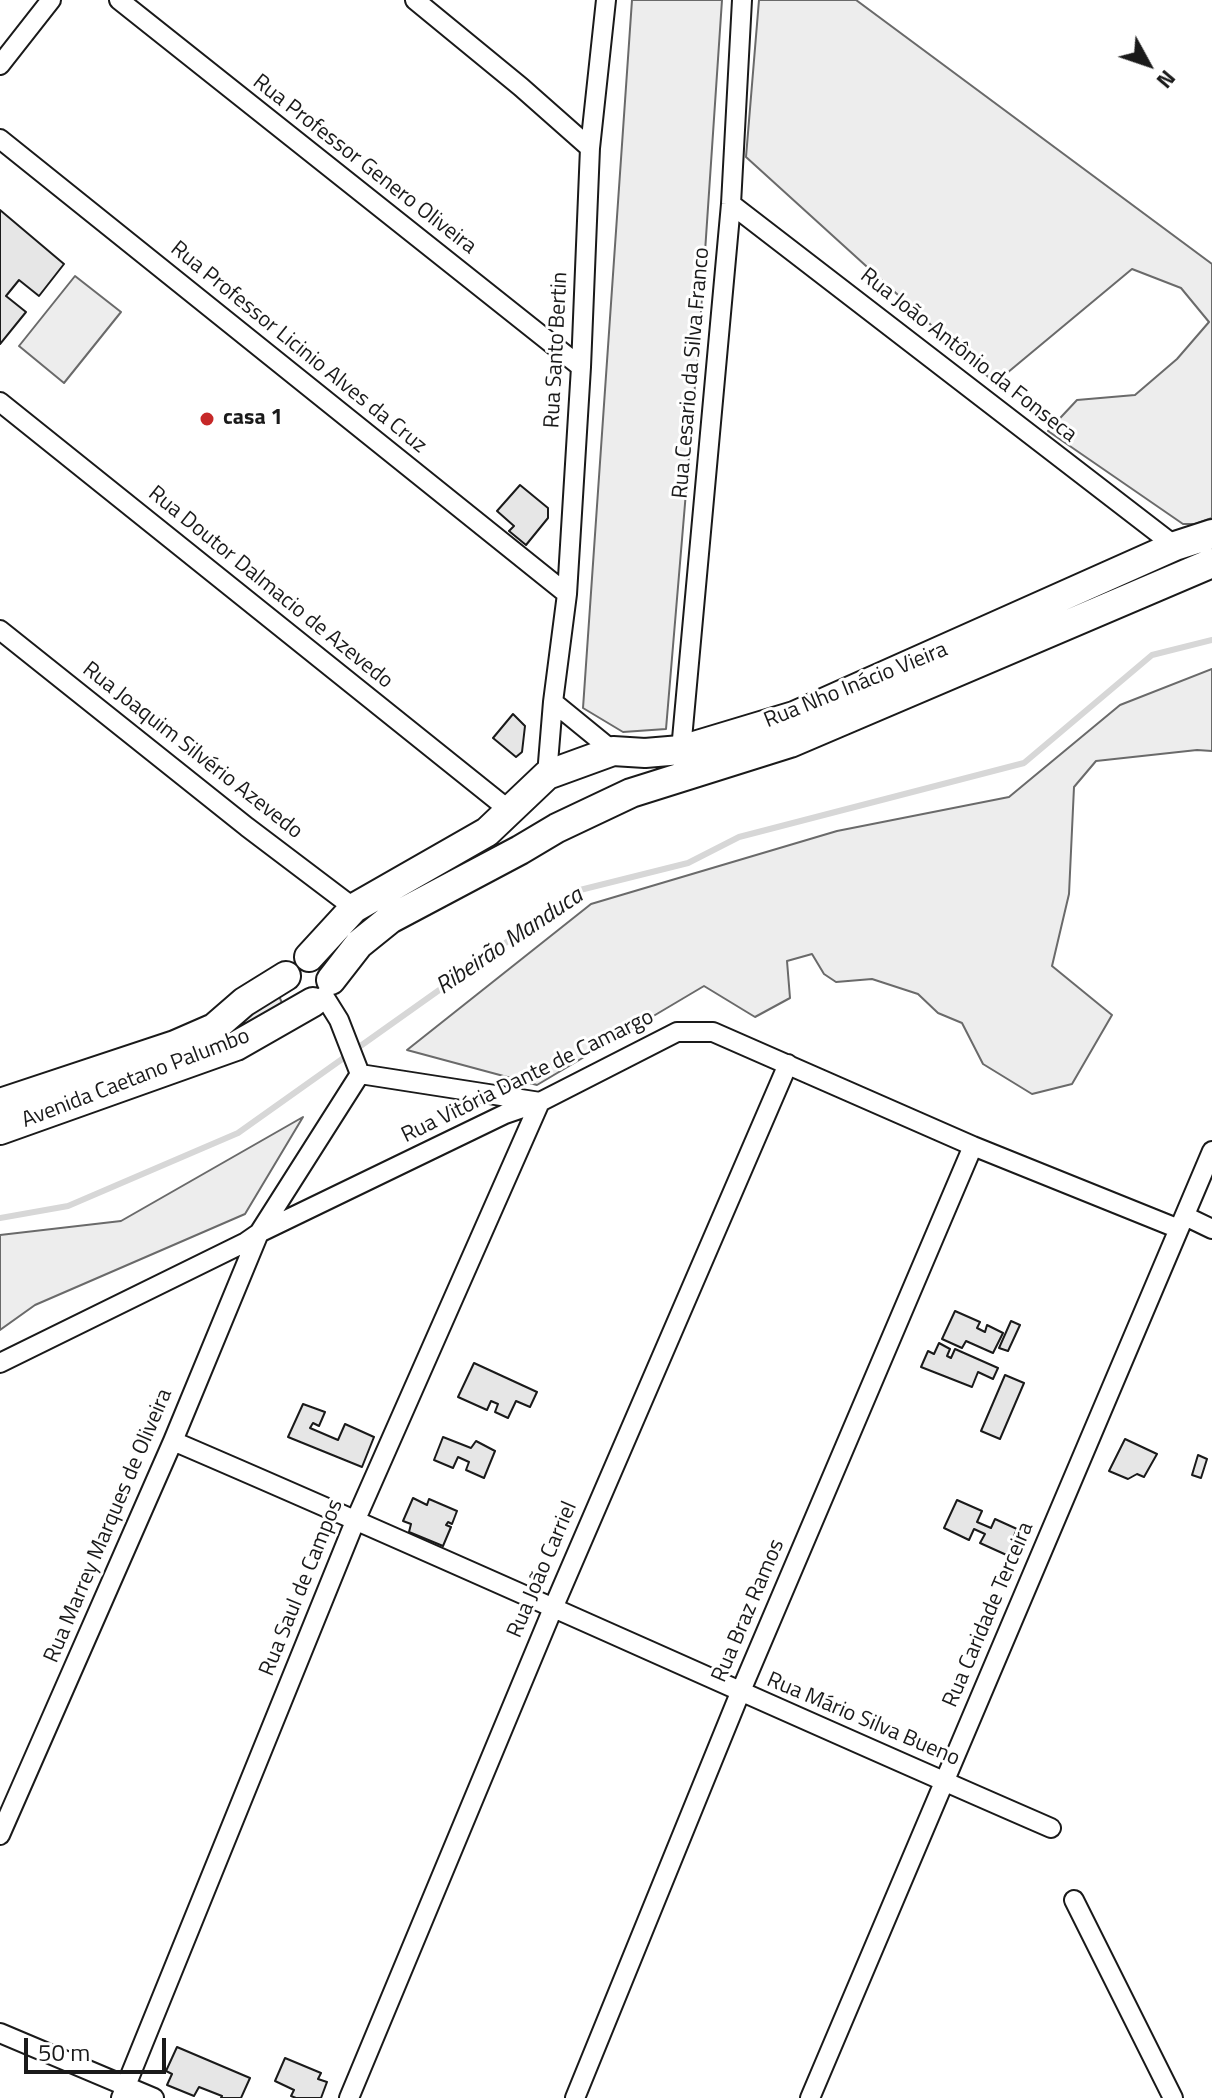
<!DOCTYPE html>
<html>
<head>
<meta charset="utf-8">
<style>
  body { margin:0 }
  #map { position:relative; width:1212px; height:2098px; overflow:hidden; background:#fff; font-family:"Titillium Web",sans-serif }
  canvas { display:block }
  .north { position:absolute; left:1108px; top:24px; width:80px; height:80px; -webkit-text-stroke:6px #fff; paint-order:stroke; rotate:130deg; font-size:22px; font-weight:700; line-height:32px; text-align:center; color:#1a1a1a }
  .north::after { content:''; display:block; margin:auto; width:28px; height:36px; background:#1a1a1a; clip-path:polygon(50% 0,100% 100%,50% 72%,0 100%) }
  .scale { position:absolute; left:24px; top:2038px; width:142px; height:36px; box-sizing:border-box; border:4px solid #1a1a1a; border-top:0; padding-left:10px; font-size:24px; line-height:28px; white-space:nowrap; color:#1a1a1a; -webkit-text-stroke:6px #fff; paint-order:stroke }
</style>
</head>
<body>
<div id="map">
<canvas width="1212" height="2098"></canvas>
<div class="north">N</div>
<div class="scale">50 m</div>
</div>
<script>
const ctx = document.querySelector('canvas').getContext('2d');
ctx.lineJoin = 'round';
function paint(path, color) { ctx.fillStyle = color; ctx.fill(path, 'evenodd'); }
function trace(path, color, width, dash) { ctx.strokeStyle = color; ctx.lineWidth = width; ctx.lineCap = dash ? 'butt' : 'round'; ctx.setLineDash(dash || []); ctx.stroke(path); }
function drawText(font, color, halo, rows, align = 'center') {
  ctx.font = font + ' "Titillium Web",sans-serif'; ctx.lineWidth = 6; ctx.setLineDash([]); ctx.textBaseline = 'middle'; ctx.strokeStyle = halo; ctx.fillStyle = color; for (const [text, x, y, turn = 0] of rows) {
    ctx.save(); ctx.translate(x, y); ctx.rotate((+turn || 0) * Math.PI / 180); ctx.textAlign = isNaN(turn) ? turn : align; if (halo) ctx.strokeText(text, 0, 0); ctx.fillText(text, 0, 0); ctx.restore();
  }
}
const built = new Path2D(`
  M632,0H722L700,326L666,729L623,732L583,708Z
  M759,0H856L1212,264V518L1195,524H1183L1048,431L1077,400L1135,395L1177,359L1209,322L1181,288L1132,269L995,383L746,157Z
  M75,276L121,312L64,383L19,346Z
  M1212,669V751L1197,750L1096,761L1074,787L1069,894L1052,966L1112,1015L1072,1084L1032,1094L983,1064L962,1023L938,1013L918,994L872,979L836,982L824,974L812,954L787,961L790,998L755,1017L704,986L537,1085L407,1050L591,904L837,831L1009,797L1120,705Z
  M276,989L282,1003L288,1008L229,1034Z
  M303,1117L245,1214L35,1305L0,1330V1235L121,1221Z`);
const stream = new Path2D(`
  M0,1218L68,1206L238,1133L580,890L688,863L739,837L1024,763L1152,655L1212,640`);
const building = new Path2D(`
  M0,210L64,264L39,296L19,280L6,296L26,312L0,344Z
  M207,412L214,417L208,425L201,420Z
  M520,485L548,508V518L526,545L509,531L514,526L497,511Z
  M513,714L525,726L522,752L516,757L493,738Z
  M955,1311L980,1322L977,1328L985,1332L987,1325L1003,1333L993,1353L966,1341L962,1348L942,1339Z
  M1011,1321L1020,1325L1008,1351L999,1348Z
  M939,1343L950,1349L947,1356L951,1358L955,1349L998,1368L993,1379L978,1372L972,1387L921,1367L928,1351L934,1354Z
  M474,1363L537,1392L530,1407L516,1401L508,1418L495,1412L498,1404L491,1401L487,1410L458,1397Z
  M1005,1375L1024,1383L1000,1439L981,1431Z
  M303,1404L325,1412L319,1426L313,1423L310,1428L338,1440L345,1424L374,1437L362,1467L288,1437Z
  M443,1437L471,1448L476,1441L495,1451L484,1478L466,1470L469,1462L458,1457L453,1468L434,1460Z
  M1125,1439L1157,1454L1144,1477L1137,1474L1128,1479L1109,1471Z
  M1198,1455L1207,1459L1201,1478L1192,1475Z
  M413,1498L427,1505L429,1499L457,1511L452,1524L448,1522L446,1525L451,1527L443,1546L409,1532L411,1524L403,1521Z
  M957,1500L982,1511L977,1522L991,1528L995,1519L1017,1529L1014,1536L1020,1538L1011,1557L980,1543L985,1534L974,1529L969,1540L944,1528Z
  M177,2047L250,2078L241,2098H221L222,2096L199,2087L194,2096L167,2085L172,2074L166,2071Z
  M285,2058L321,2073L318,2079L327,2082L321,2098H296L291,2096L294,2090L275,2081Z`);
const minor = new Path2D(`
  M119,0L581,367
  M415,0L521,87L590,148
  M0,65L51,0
  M0,139L567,594
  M731,204L1175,546
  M0,402L509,810
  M0,630L247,827L354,908
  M553,702L613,751
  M681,750L731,204L742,0
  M547,775L553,702L567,594L581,367L590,148L606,0
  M324,996L339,1020L360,1074
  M1185,1216L1212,1229
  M0,1363L246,1242L259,1233L505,1114L540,1102L677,1032H713L973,1146L1179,1229
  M173,1441C467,1567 758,1701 1051,1828
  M0,1835L173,1441L259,1233L360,1074
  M1074,1900L1173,2098
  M0,2033L154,2098
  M121,2098L356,1519L540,1102L360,1074
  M349,2098L554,1606L788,1064
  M575,2098L740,1693L973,1146
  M810,2098L1212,1151`);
const primary = new Path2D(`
  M309,957L354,908L487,832L547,775L613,751L645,753L681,750L794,716L1175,546L1212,534
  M331,980L359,944L390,919L520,850L557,828L631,793L790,743L1212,563
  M0,1103L175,1045L214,1028L244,1002L286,976
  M0,1130L236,1046L313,1002`);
const markers = [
  [207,419,8,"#c62828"]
];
const streetNames = [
  ["Rua Professor Genero Oliveira",364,165,38],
  ["Rua Professor Licinio Alves da Cruz",298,348,39],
  ["Rua Santo Bertin",557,350,-87],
  ["Rua João Antônio da Fonseca",968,356,38],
  ["Rua Cesario da Silva Franco",692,373,-85],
  ["Rua Doutor Dalmacio de Azevedo",270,588,39],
  ["Rua Nho Inácio Vieira",856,686,-22],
  ["Rua Joaquim Silvério Azevedo",192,751,38],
  ["Rua Vitória Dante de Camargo",528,1077,-26],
  ["Avenida Caetano Palumbo",136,1079,-21],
  ["Rua Marrey Marques de Oliveira",109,1526,-67],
  ["Rua João Carriel",543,1570,-67],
  ["Rua Saul de Campos",302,1588,-68],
  ["Rua Braz Ramos",749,1611,-67],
  ["Rua Caridade Terceira",989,1615,-67],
  ["Rua Mário Silva Bueno",863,1720,23]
];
const poiNames = [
  ["casa 1",223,419]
];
const waterNames = [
  ["Ribeirão Manduca",510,942,-34]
];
paint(built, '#ededed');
trace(built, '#6a6a6a', 2);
trace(stream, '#d7d7d7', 6);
paint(building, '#e6e6e6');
trace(building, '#1a1a1a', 2);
trace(minor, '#1a1a1a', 22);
trace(primary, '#1a1a1a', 32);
trace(minor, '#fff', 18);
trace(primary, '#fff', 28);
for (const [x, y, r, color] of markers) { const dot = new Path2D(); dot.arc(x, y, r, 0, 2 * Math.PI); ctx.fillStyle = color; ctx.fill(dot); trace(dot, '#fff', 3); }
drawText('22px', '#1a1a1a', '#fff', streetNames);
drawText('bold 22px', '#1a1a1a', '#fff', poiNames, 'left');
drawText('italic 24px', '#1a1a1a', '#fff', waterNames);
</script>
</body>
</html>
